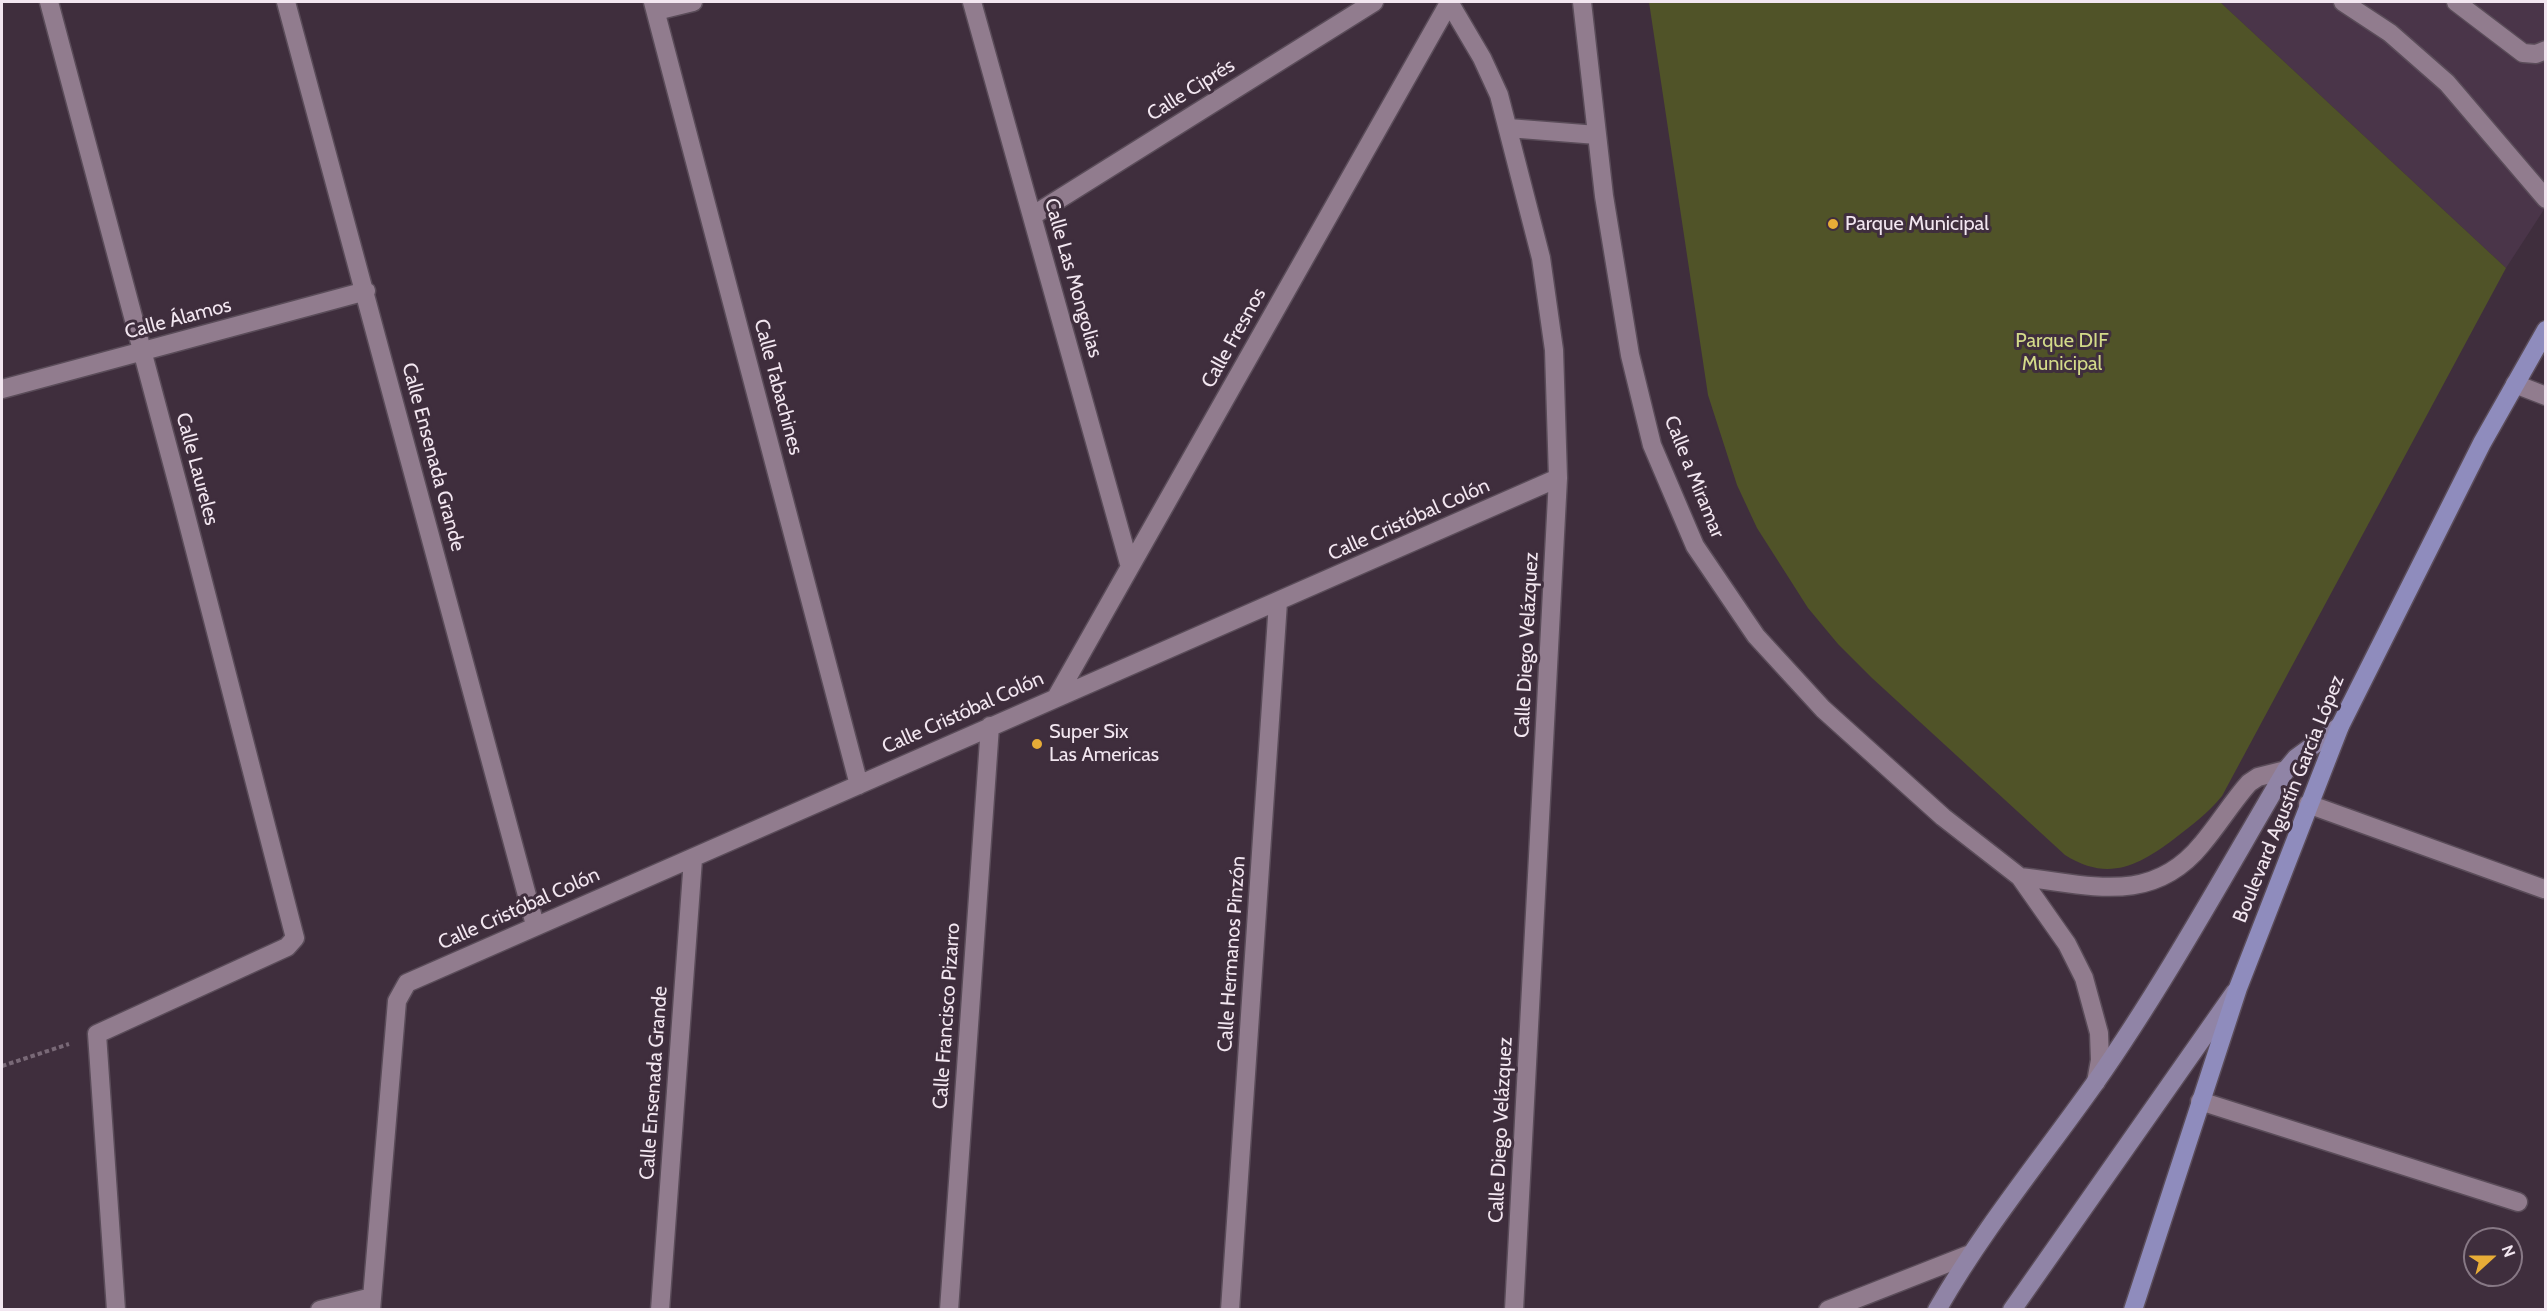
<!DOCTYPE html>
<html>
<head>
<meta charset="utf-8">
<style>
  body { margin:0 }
  #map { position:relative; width:2547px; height:1311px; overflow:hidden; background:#3f2e3d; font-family:Cabin,sans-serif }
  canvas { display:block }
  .frame { position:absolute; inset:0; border:3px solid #f2e6f0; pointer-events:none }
  .north { position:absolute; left:2463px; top:1227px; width:60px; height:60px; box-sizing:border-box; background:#3f2e3d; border:2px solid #877885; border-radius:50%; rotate:69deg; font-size:16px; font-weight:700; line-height:24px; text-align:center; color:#f2e6f0 }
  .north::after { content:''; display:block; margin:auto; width:21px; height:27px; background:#e7ac37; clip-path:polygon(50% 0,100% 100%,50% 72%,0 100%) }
</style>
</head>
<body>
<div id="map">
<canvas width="2547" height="1311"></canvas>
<div class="frame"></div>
<div class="north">N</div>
</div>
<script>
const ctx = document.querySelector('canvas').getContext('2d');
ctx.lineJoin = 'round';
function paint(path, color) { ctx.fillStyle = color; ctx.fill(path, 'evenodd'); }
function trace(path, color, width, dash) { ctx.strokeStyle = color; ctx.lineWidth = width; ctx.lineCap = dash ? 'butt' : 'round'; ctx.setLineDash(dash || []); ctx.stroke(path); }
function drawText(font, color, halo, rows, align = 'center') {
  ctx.font = font + ' Cabin,sans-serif'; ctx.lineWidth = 6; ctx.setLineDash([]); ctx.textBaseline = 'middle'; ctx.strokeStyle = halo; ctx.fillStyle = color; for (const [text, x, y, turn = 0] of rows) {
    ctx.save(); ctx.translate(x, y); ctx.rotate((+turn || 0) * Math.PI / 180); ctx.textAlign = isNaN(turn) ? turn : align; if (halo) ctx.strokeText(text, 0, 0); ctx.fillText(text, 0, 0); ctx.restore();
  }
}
const built = new Path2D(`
  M2220,2H2545V208L2506,268Z`);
const green = new Path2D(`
  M1649,2H2220L2506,268L2222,796C2208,813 2192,825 2174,839C2138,866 2108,882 2065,855L1872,678L1838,644L1808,608L1757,528L1737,485L1708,395Z`);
const path = new Path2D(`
  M2,1066L69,1044`);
const lane = new Path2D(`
  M2343,2L2390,33L2447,83L2546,199
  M2456,2L2523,53L2536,54L2546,50
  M2515,384L2546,396
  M2308,804L2544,889
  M2200,1101L2518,1202`);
const street = new Path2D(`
  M49,2L182,500L295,938L287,947L97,1034L116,1310
  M286,2L535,925
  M653,2L859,785
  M972,2L1130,567
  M1449,2L1482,58L1499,95L1541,258L1554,350L1558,478L1514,1310
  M1582,2L1604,196L1630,355L1652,445L1695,546L1756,636L1823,709L1943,817L2020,877L2067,944L2084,978L2099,1033L2100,1060L2096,1082
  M656,11L693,2
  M1508,128L1597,135
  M1032,216L1374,2
  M2,389L366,291
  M1057,696L1449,3
  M2020,877C2088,884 2151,907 2202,844C2219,824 2232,802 2249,783L2258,777L2286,770
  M320,1310L372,1297
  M371,1310L397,1001L407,983L1558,478
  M660,1310L693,859
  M949,1310L990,726
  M1230,1310L1278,602
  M1828,1310L1968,1255`);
const secondary = new Path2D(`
  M1937,1310C1983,1229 2042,1158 2095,1083C2165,983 2224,875 2286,770L2296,758L2340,726
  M2012,1310L2235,992`);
const primary = new Path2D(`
  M2133,1310L2238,988L2340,726L2482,443L2546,330`);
const markers = [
  [1833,224,6,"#e7ac37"],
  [1037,744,6,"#e7ac37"]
];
const streetNames = [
  ["Calle Ciprés",1191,90,-32],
  ["Calle Las Mongolias",1073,278,74],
  ["Calle Álamos",178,319,-15],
  ["Calle Fresnos",1234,338,-61],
  ["Calle Tabachines",778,387,75],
  ["Calle Ensenada Grande",433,457,75],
  ["Calle Laureles",197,469,75],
  ["Calle a Miramar",1694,477,68],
  ["Calle Cristóbal Colón",1409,520,-24],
  ["Calle Diego Velázquez",1527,645,-87],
  ["Calle Cristóbal Colón",963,713,-24],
  ["Boulevard Agustín García López",2289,799,-68],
  ["Calle Cristóbal Colón",519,909,-24],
  ["Calle Hermanos Pinzón",1232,954,-86],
  ["Calle Francisco Pizarro",947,1016,-86],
  ["Calle Ensenada Grande",654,1083,-86],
  ["Calle Diego Velázquez",1501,1130,-87]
];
const poiNames = [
  ["Parque Municipal",1845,224],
  ["Super Six",1049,732],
  ["Las Americas",1049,755]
];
const parkNames = [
  ["Parque DIF",2062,341],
  ["Municipal",2062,364]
];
paint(built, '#4a3549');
paint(green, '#505328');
trace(lane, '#5a4c59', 21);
trace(street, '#5a4c59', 21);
trace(secondary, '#5a4c59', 21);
trace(primary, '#5a4c59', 21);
trace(path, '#796977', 4, [4.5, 3]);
trace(lane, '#917c8e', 18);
trace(street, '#917c8e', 18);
trace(secondary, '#9084a6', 18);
trace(primary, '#8f8cbd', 18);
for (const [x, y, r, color] of markers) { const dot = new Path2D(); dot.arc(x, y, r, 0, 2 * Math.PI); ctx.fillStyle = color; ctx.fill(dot); trace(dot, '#3f2e3d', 2); }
drawText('20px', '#f2e6f0', '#3f2e3d', streetNames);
drawText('20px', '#f2e6f0', '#3f2e3d', poiNames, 'left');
drawText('20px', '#d3da89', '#3f2e3d', parkNames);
</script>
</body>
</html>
